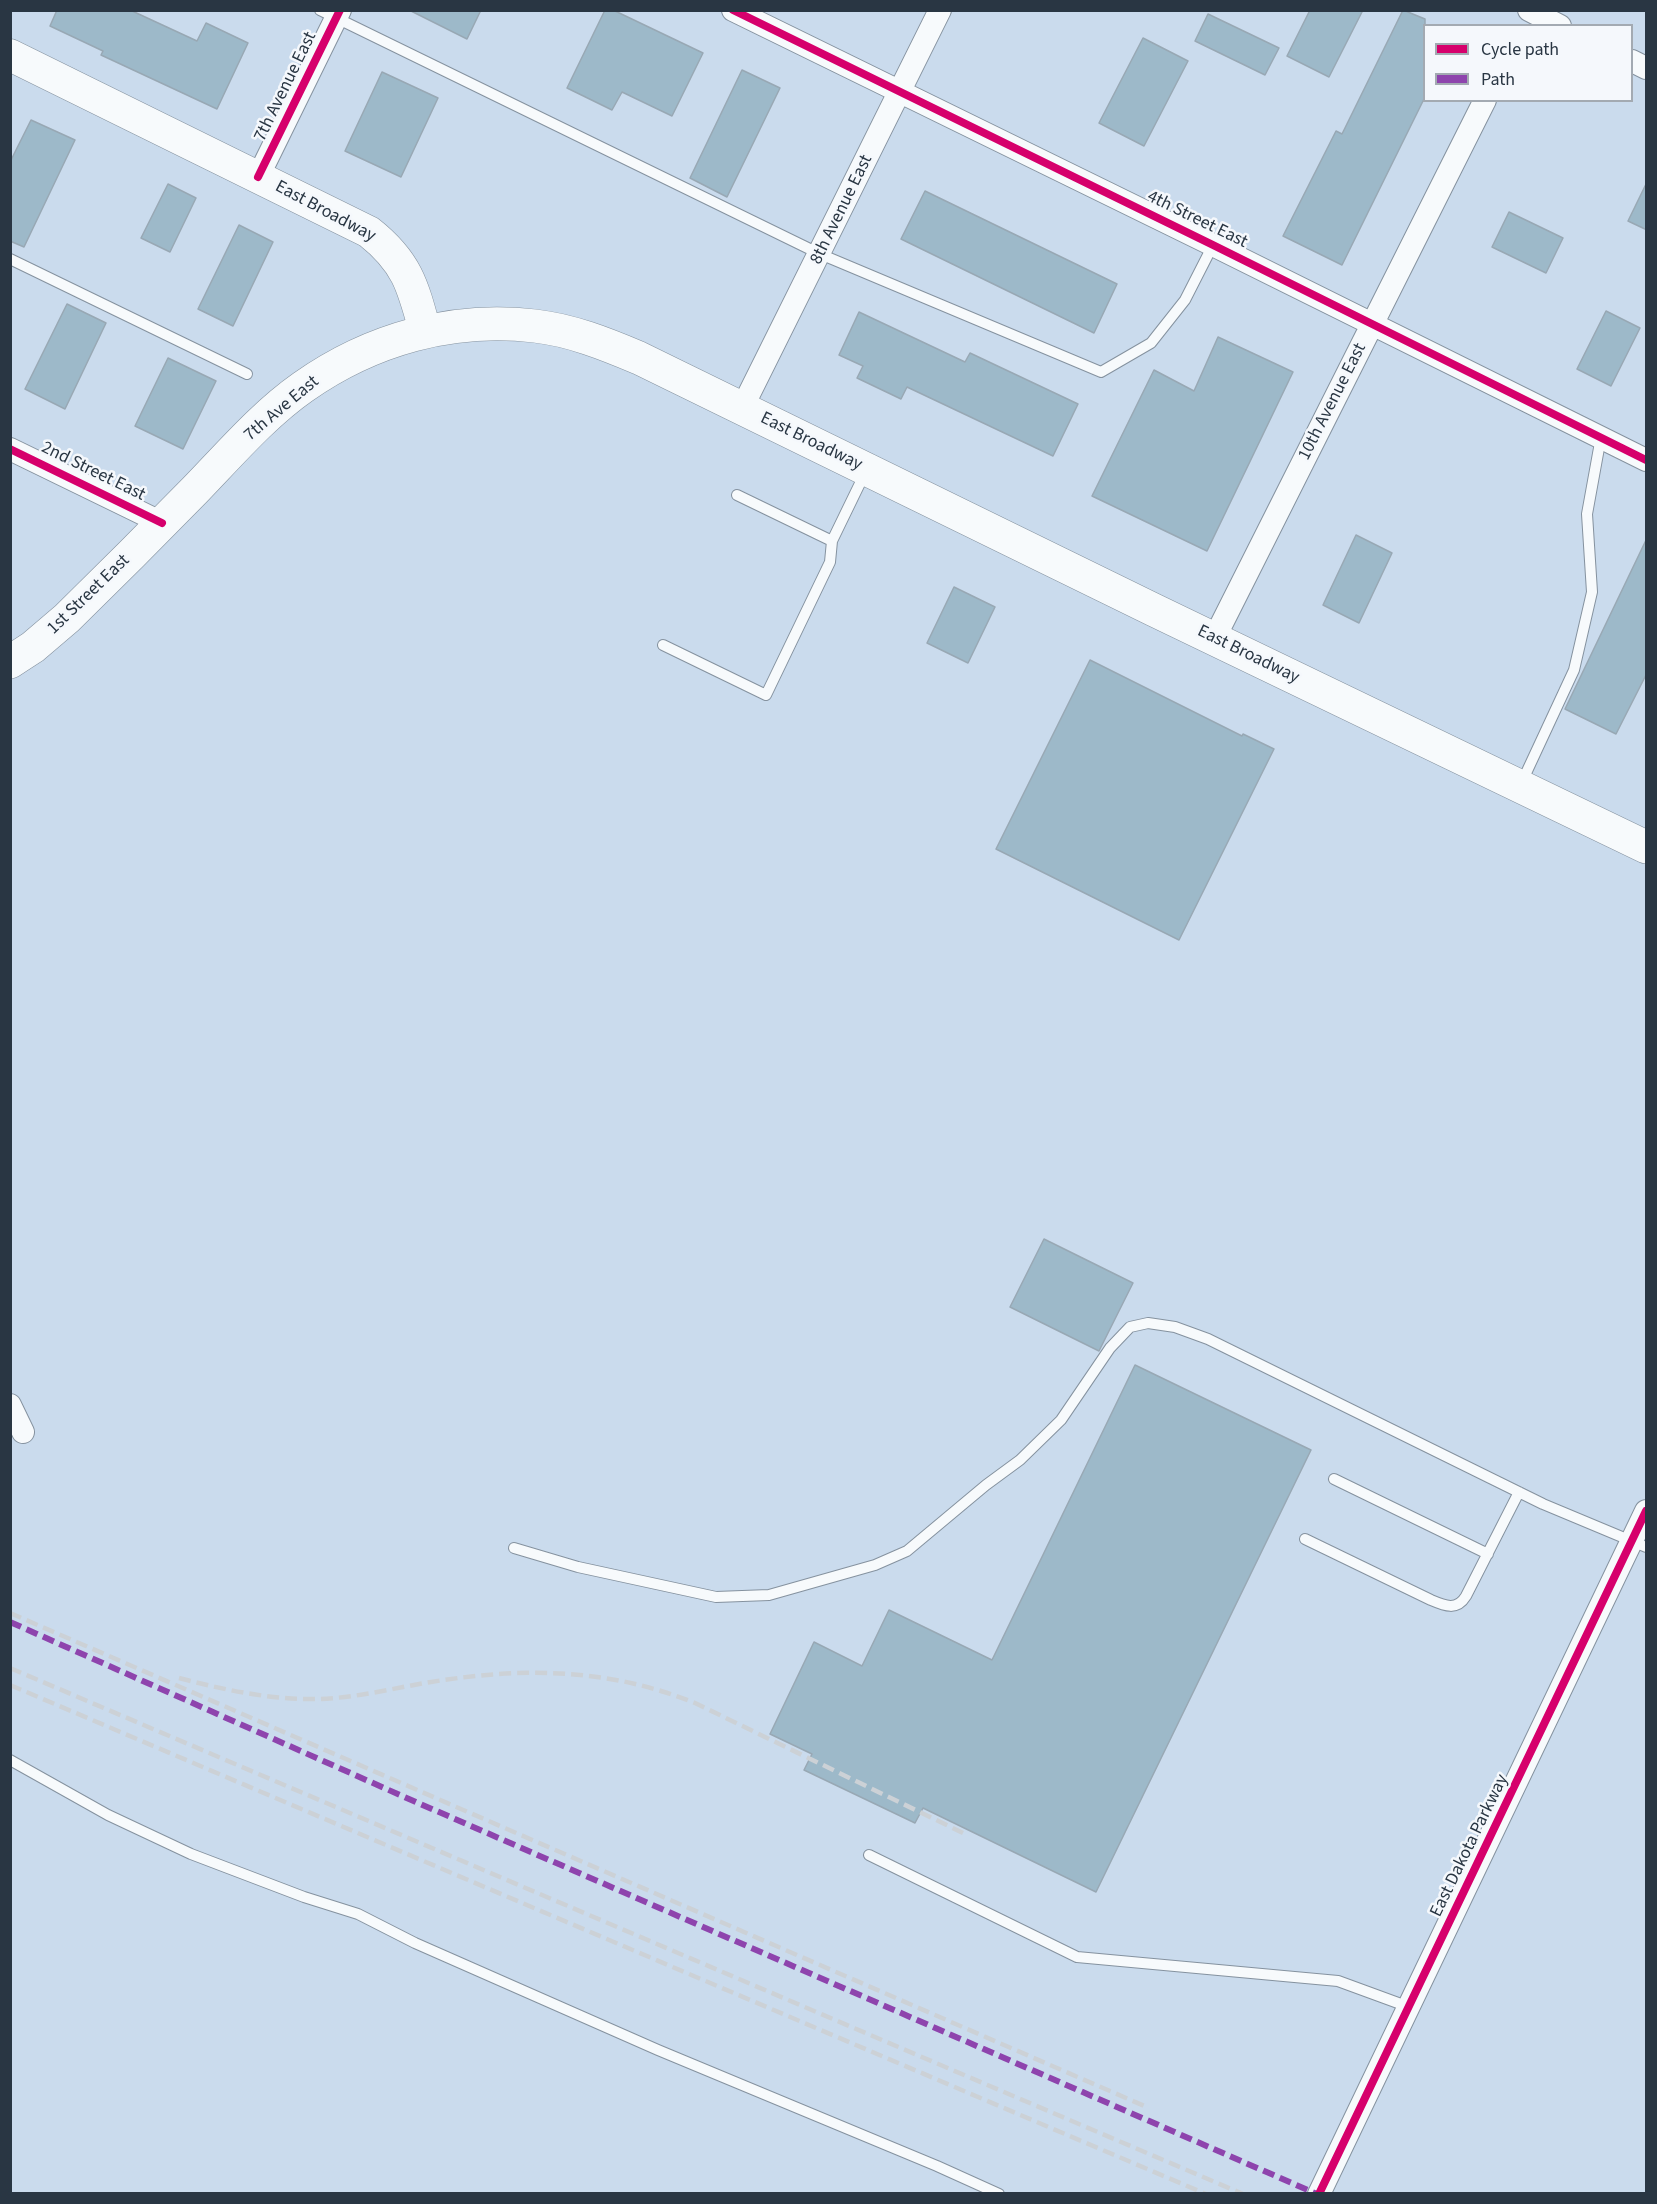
<!DOCTYPE html>
<html>
<head>
<meta charset="utf-8">
<style>
  body { margin:0 }
  #map { position:relative; width:1657px; height:2204px; overflow:hidden; background:#cadbed; font-family:"Source Sans 3",sans-serif }
  canvas { display:block }
  .frame { position:absolute; inset:0; border:12px solid #293643; pointer-events:none }
  .legend { position:absolute; left:1423px; top:24px; width:210px; height:78px; box-sizing:border-box; background:#f5f8fc; border:2px solid #a3aab2; margin:0; padding:8px 10px; list-style:none; font-size:18px; color:#293643 }
  .legend li { display:flex; align-items:center; gap:12px; height:30px }
  .legend b { width:30px; border:2px solid #a3aab2 }
</style>
</head>
<body>
<div id="map">
<canvas width="1657" height="2204"></canvas>
<div class="frame"></div>
<ul class="legend">
<li><b style="height:8px;background:#d6006c"></b>Cycle path</li>
<li><b style="height:8px;background:#8e44ad"></b>Path</li>
</ul>
</div>
<script>
const ctx = document.querySelector('canvas').getContext('2d');
ctx.lineJoin = 'round';
function paint(path, color) { ctx.fillStyle = color; ctx.fill(path, 'evenodd'); }
function trace(path, color, width, dash) { ctx.strokeStyle = color; ctx.lineWidth = width; ctx.lineCap = dash ? 'butt' : 'round'; ctx.setLineDash(dash || []); ctx.stroke(path); }
function drawText(font, color, halo, rows, align = 'center') {
  ctx.font = font + ' "Source Sans 3",sans-serif'; ctx.lineWidth = 5; ctx.setLineDash([]); ctx.textBaseline = 'middle'; ctx.strokeStyle = halo; ctx.fillStyle = color; for (const [text, x, y, turn = 0] of rows) {
    ctx.save(); ctx.translate(x, y); ctx.rotate((+turn || 0) * Math.PI / 180); ctx.textAlign = isNaN(turn) ? turn : align; if (halo) ctx.strokeText(text, 0, 0); ctx.fillText(text, 0, 0); ctx.restore();
  }
}
const building = new Path2D(`
  M57,10H130L197,41L206,23L248,43L217,109L101,55L103,51L50,26Z
  M409,10H481L467,39Z
  M605,10H613L703,53L672,116L622,92L612,110L567,88Z
  M1310,10H1363L1329,77L1287,56Z
  M1403,10L1425,19V97L1342,265L1283,236L1336,131L1342,134Z
  M1208,14L1279,48L1265,75L1195,41Z
  M1143,38L1188,61L1144,146L1099,123Z
  M742,70L780,88L727,197L690,178Z
  M382,72L438,98L401,177L345,151Z
  M31,120L75,140L24,247L10,241V162Z
  M1647,182V230L1628,221Z
  M168,184L196,198L170,252L141,238Z
  M925,191L1117,284L1094,333L901,239Z
  M1509,212L1563,238L1546,273L1492,247Z
  M239,225L273,242L233,326L198,309Z
  M67,304L106,323L65,409L25,389Z
  M1606,311L1640,328L1611,386L1577,369Z
  M859,312L965,362L970,353L1078,404L1053,456L907,387L901,399L857,378L863,366L839,355Z
  M1218,337L1293,372L1207,551L1092,496L1154,370L1194,391Z
  M168,358L216,381L183,449L135,426Z
  M1356,535L1392,553L1359,623L1323,605Z
  M1647,538V673L1616,734L1565,709Z
  M954,587L995,607L968,663L927,643Z
  M1090,660L1242,736L1243,734L1274,749L1179,940L996,849Z
  M1044,1239L1133,1283L1099,1351L1010,1307Z
  M1135,1365L1311,1450L1096,1892L923,1808L915,1823L804,1770L812,1754L770,1734L814,1642L862,1666L889,1610L992,1660Z`);
const lane = new Path2D(`
  M320,10L820,254L1101,372L1151,343L1185,300L1213,245
  M10,259L247,374
  M737,495L832,541
  M663,645L766,695L830,562L832,541L865,473
  M1521,784L1574,670L1592,592L1587,514L1601,437
  M1334,1479L1488,1554
  M1305,1539L1431,1600C1445,1606 1457,1611 1466,1596L1519,1492
  M514,1548L578,1567L716,1597L769,1595L875,1565L907,1551L986,1485L1020,1460L1061,1420L1110,1348L1130,1327L1148,1323L1175,1327L1208,1339L1543,1504L1646,1547
  M10,1760L108,1815L191,1854L304,1897L358,1914L415,1943L658,2050L937,2166L999,2194
  M869,1855L1077,1957L1338,1981L1409,2007`);
const street = new Path2D(`
  M733,10L1213,245L1646,460
  M1529,10L1560,26
  M1632,61L1646,68
  M258,177L340,10
  M742,408L940,10
  M10,449L162,523
  M1214,639L1485,100
  M10,1405L23,1432
  M1319,2194L1646,1511`);
const secondary = new Path2D(`
  M10,55L369,232C407,262 413,286 425,331`);
const primary = new Path2D(`
  M10,662L33,647L67,618C110,576 153,533 195,490C229,455 263,415 303,387C371,339 453,316 535,326C571,330 606,344 639,358L1154,610L1646,847`);
const rail = new Path2D(`
  M10,1613L1149,2108
  M10,1668L1243,2194
  M179,1678C225,1690 271,1700 318,1699C356,1698 394,1688 431,1682C523,1667 608,1668 695,1703L963,1833
  M10,1685L1206,2194`);
const quiet = new Path2D(`
  M10,1622L409,1799L1317,2194`);
const cycleway = new Path2D(`
  M733,10L1213,245L1646,460
  M258,177L340,10
  M10,449L162,523
  M1319,2194L1646,1511`);
const streetNames = [
  ["7th Avenue East",286,87,-64],
  ["8th Avenue East",842,210,-64],
  ["East Broadway",325,212,28],
  ["4th Street East",1197,220,26],
  ["10th Avenue East",1333,402,-63],
  ["7th Ave East",282,409,-40],
  ["East Broadway",811,442,26],
  ["2nd Street East",93,472,26],
  ["1st Street East",89,595,-44],
  ["East Broadway",1248,655,26],
  ["East Dakota Parkway",1470,1846,-64]
];
paint(building, '#9db9c9');
trace(building, '#98a8b4', 1.5);
trace(lane, '#85929f', 12);
trace(street, '#85929f', 24);
trace(secondary, '#85929f', 33);
trace(primary, '#85929f', 34);
trace(lane, '#f7fafc', 10);
trace(street, '#f7fafc', 22);
trace(secondary, '#f7fafc', 32);
trace(primary, '#f7fafc', 33);
trace(rail, '#ccd1d6', 4.5, [12, 6]);
trace(quiet, '#8e44ad', 6, [12, 6]);
trace(cycleway, '#d6006c', 8);
drawText('18px', '#293643', '#f5f8fc', streetNames);
</script>
</body>
</html>
